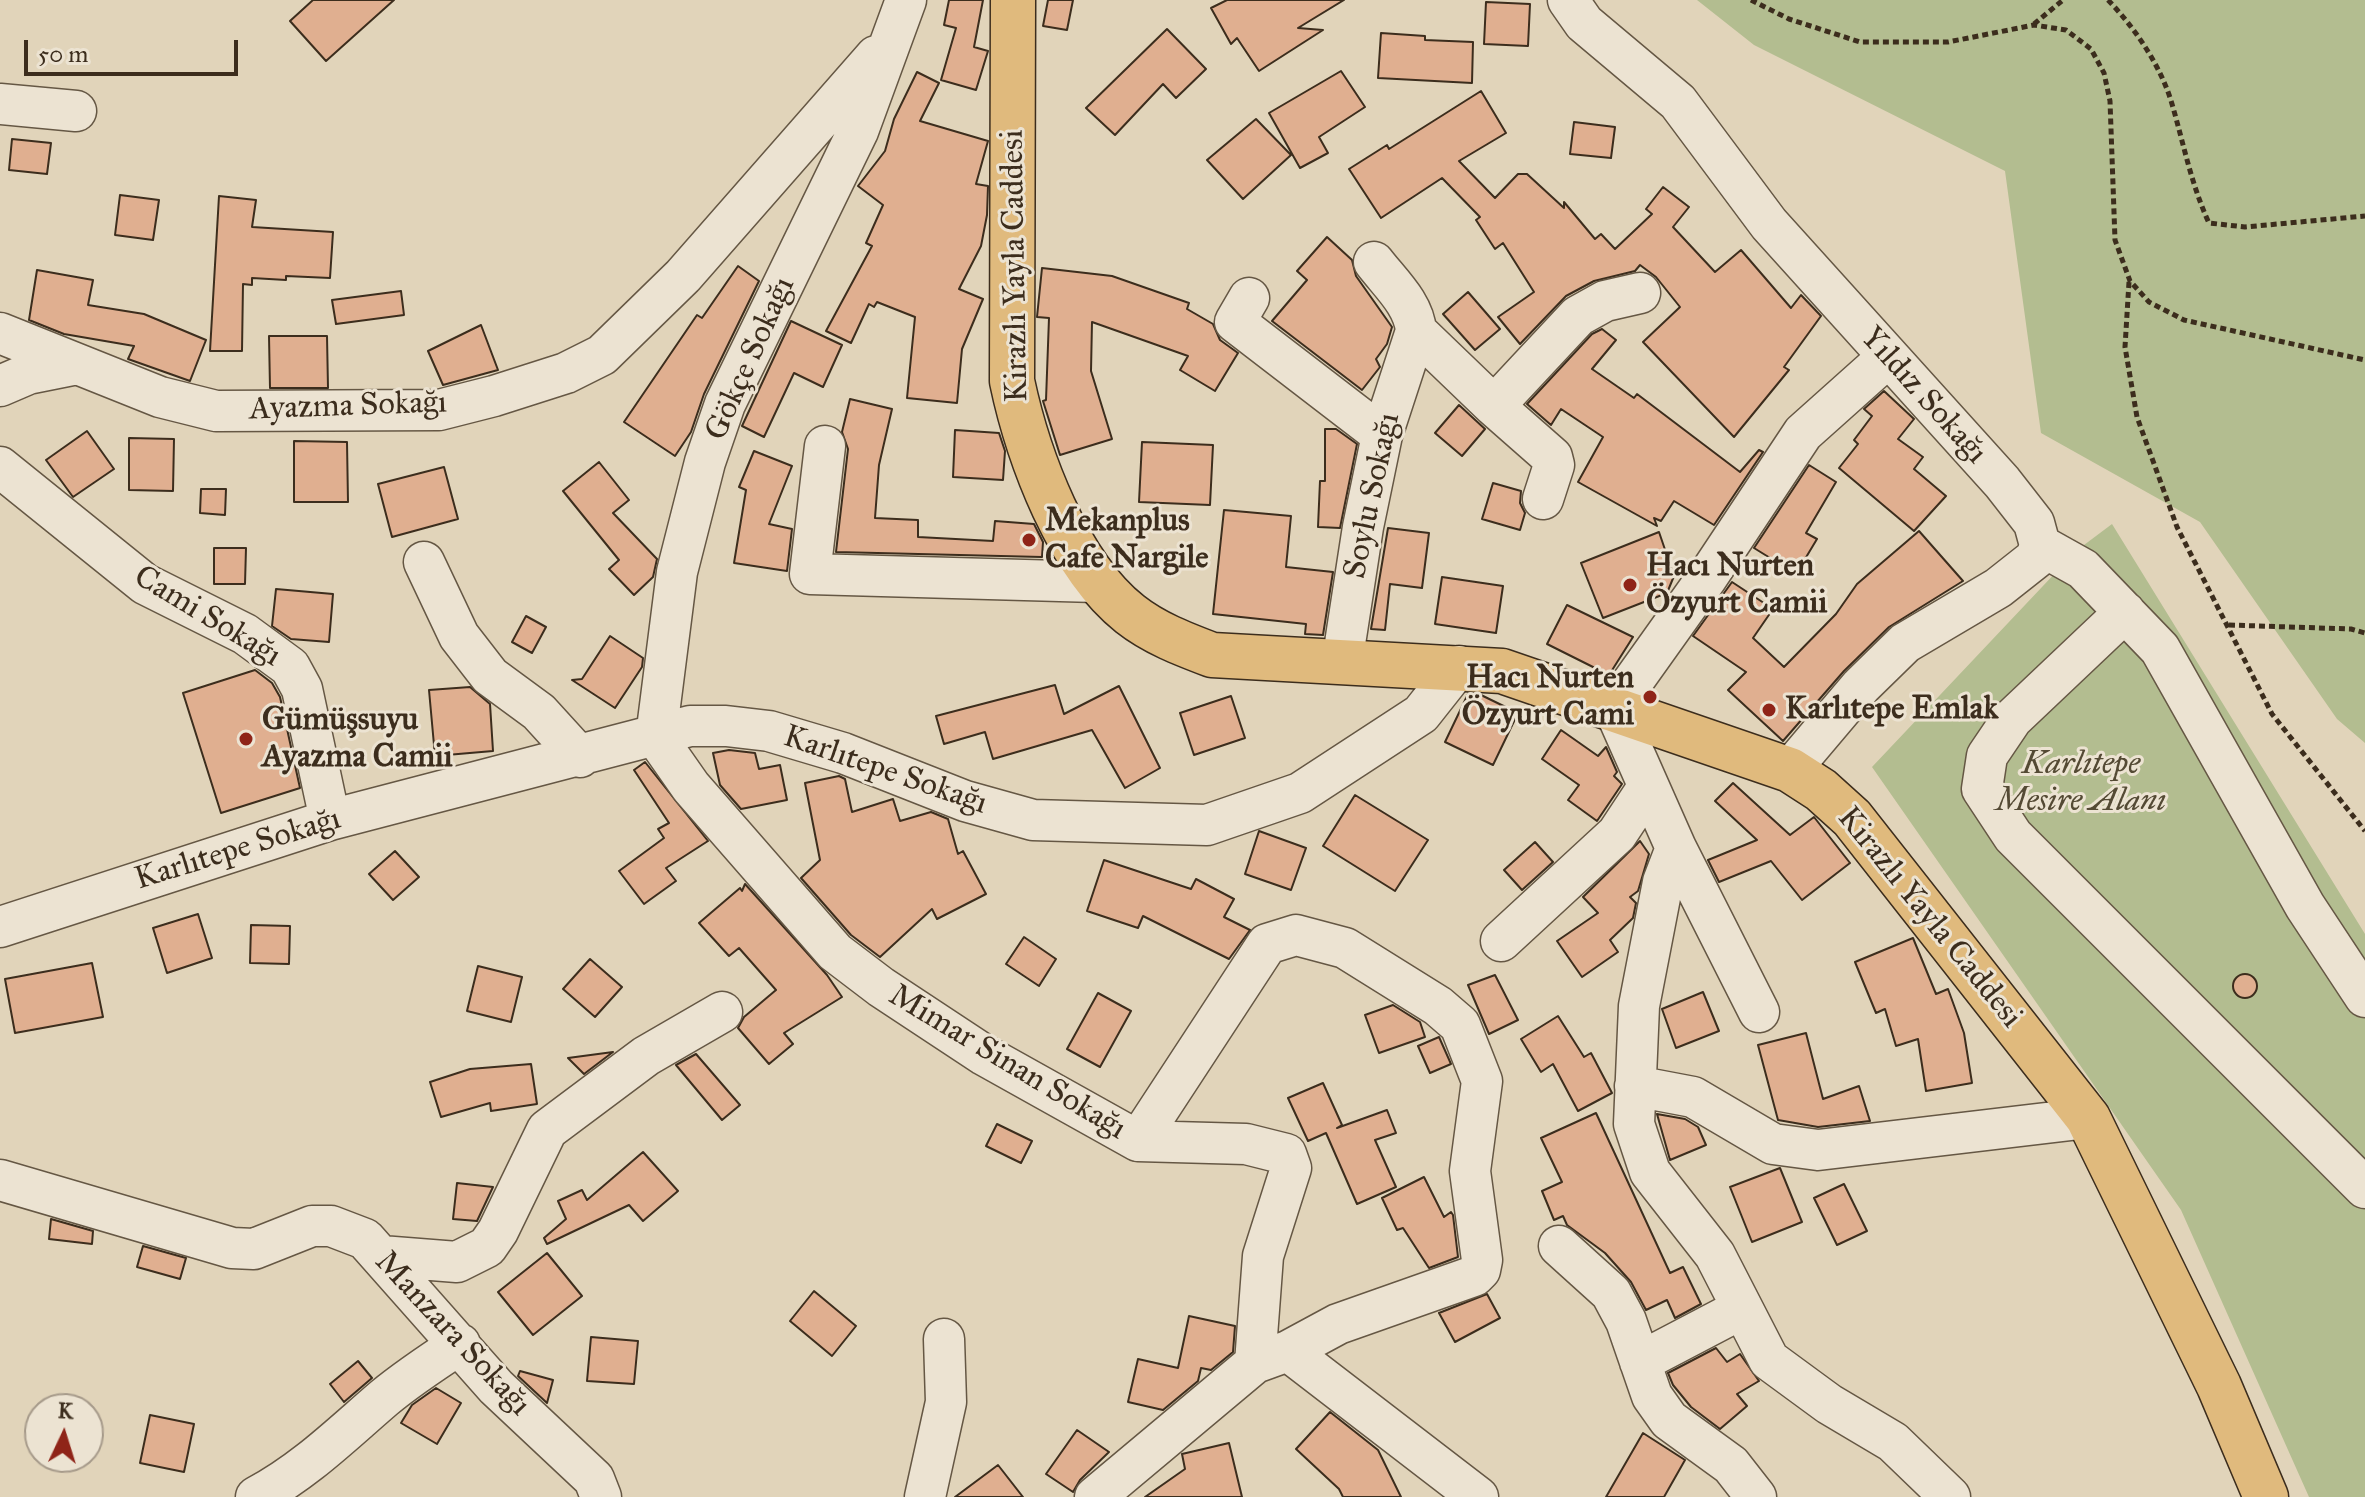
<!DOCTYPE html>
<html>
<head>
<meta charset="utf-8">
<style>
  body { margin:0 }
  #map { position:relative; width:2365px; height:1497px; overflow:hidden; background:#e1d4ba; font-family:"IM FELL Great Primer",serif }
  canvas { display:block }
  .north { position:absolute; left:24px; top:1393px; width:80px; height:80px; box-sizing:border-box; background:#ece3d2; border:2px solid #a69a8a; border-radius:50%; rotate:4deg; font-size:22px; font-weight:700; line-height:32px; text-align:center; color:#3c2d1d }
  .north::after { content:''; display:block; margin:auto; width:28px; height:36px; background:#8f2418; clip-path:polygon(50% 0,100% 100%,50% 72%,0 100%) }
  .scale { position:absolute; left:24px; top:40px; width:214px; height:36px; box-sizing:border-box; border:4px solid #3c2d1d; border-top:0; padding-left:10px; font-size:24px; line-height:28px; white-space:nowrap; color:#3c2d1d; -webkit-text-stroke:6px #ece3d2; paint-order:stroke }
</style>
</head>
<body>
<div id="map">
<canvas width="2365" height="1497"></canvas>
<div class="north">K</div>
<div class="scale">50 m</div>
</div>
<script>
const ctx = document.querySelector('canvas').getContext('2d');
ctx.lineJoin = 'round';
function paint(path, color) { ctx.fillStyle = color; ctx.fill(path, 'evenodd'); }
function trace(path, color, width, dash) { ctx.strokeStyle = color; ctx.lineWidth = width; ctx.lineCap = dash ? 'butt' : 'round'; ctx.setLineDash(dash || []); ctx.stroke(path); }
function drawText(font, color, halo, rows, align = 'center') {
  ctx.font = font + ' "IM FELL Great Primer",serif'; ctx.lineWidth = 6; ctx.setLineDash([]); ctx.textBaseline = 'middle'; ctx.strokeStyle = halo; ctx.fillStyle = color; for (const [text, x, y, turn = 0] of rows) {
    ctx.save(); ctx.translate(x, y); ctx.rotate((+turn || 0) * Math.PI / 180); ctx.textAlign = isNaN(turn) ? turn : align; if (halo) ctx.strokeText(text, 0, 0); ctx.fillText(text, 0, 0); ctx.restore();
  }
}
const green = new Path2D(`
  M1697,0H2365V743L2337,719L2200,522L2041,433L2005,171L1754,45Z
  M2112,524L2365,934V1497H2309L2181,1210L1872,767L2076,551Z`);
const building = new Path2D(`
  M313,0H394L326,61L290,21Z
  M949,0H983L974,47L988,51L976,90L941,80L956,28L944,25Z
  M1048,0H1073L1067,30L1043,26Z
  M1227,0H1344L1298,28L1323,30L1259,71L1237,38L1231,44L1211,8Z
  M1486,2L1530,4L1528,46L1484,44Z
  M1167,29L1206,69L1176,98L1163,84L1115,135L1086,108Z
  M1381,33L1425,36V40L1473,42L1472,83L1378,78Z
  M1341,71L1365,107L1319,137L1328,153L1300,168L1269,113Z
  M917,72L939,83L920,121L988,141L976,184L988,186L987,215L981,246L959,289L983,299L962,349L957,403L907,398L915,317L877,302L874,307L869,304L851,343L826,331L872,246L866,243L883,205L858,186L885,151L894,119Z
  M1481,91L1506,133L1459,161L1495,198L1518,174H1527L1564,208V202L1595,239L1601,234L1615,249L1652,214L1646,209L1663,187L1689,207L1673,227L1715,272L1741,250L1791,308L1801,295L1821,316L1784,367L1789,370L1734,437L1643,342L1680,307L1656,277L1640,265L1635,271L1594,281L1566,296L1520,344L1498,317L1534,292L1503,243L1495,249L1476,220L1480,217L1442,178L1381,218L1349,169L1387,145L1389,149Z
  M1256,119L1291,155L1243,199L1207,160Z
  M1574,122L1615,127L1611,158L1570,154Z
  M12,139L51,143L47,174L9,170Z
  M120,195L159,200L153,240L115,235Z
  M219,196L256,200L252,227L333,232L330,278L286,276V280L252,278V285L243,284L242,351H210Z
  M1327,237L1352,260L1356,276L1392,327L1387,344L1376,359L1380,367L1362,390L1272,321L1307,280L1297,271Z
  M738,266L759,281L704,394L691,432L675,456L624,422L697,315L702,318Z
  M1042,268L1112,276L1189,303L1187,309L1213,324L1220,340L1238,353L1215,391L1180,370L1188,356L1092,322L1091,371L1112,439L1060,455L1043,401L1046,400L1049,318L1037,317Z
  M37,270L93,280L88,305L144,314L206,340L190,381L128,359L134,346L64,334L29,320Z
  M401,291L404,315L336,324L332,300Z
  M1468,292L1500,329L1475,350L1443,314Z
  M791,321L842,345L823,387L794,373L764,437L742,426Z
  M481,325L498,370L443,385L428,351Z
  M1602,329L1616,340L1592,369L1634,398L1637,394L1740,472L1759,450L1763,452L1714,525L1674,501L1661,521L1654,518L1657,526L1578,482L1603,437L1561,409L1551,425L1527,404L1592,334Z
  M269,336H327L328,388H270Z
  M1884,391L1914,419L1898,439L1923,457L1914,469L1946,496L1914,531L1839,468L1858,444L1854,440L1872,416L1864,409Z
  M850,399L892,409L879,465L875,518L918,520V537L993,541L995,521L1034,524L1043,542L1042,557L836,552L848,449L842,432Z
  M1459,405L1485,429L1462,456L1435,433Z
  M1325,429H1336L1357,444L1340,528L1318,527L1320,481H1325Z
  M955,430L999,433L1005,451L1003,480L953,477Z
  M87,431L114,469L73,497L46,460Z
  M129,438L174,439L173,491L129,490Z
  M294,441L347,442L348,502H294Z
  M1142,442L1213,445L1210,505L1139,502Z
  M754,451L792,466L769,524L792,529L787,571L734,563L746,490L739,487Z
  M599,462L629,500L613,513L657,559L653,577L634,595L609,569L619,560L563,491Z
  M1809,465L1836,482L1806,533L1817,539L1796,574L1754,548Z
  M444,467L458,519L392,537L378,484Z
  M1493,483L1521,491L1520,503L1525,513L1520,530L1482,519Z
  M201,489H226L225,515L200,513Z
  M1224,510L1291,516L1286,567L1333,572L1323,635L1305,634L1306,624L1213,614Z
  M1388,528L1429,533L1422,588L1390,584L1385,630L1371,629Z
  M1919,531L1963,581L1889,627L1844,671L1783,741L1728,690L1746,672L1693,636L1732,582L1773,609L1753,638L1784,667L1836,614L1857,584Z
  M1659,532L1674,576L1667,593L1603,618L1581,563Z
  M214,548H246L245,584H214Z
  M1442,577L1503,586L1496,633L1435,624Z
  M276,589L333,594L329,642L291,639L272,626Z
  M1567,605L1633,637L1609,675L1547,644Z
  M526,616L546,627L532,653L512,642Z
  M610,636L643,658L642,667L615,708L572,680L582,679Z
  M255,670L272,683L280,697L300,788L221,813L183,693Z
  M1055,685L1064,714L1119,686L1160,768L1125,788L1092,730L993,759L985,732L944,744L936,716Z
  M470,687L490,704L493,751L435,756L429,690Z
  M1468,694L1481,695L1518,713L1493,765L1445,742Z
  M1231,696L1245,738L1194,755L1180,713Z
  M1561,730L1598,756L1606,747L1617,772L1614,776L1622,784L1597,821L1568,800L1579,785L1542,759Z
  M729,750L755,753L759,769L780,765L787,800L741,809L720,785L713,753Z
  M645,762L708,841L666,868L676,881L644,904L619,871L664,838L658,829L669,823L634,770Z
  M839,776L845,779L852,812L893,799L900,821L931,812L948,819L958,854L963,851L986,894L937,919L932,909L880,957L851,935L801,878L820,860L805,783Z
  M1733,783L1790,835L1814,817L1850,863L1802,900L1771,861L1719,882L1708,860L1757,840L1715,801Z
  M1355,795L1428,840L1395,891L1323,846Z
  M1259,831L1306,848L1291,890L1245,874Z
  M1640,841L1649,854L1638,891L1630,897L1636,903L1633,918L1610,940L1618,952L1582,977L1557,941L1598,913L1583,897Z
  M1535,842L1553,862L1522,890L1504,870Z
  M395,851L419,877L393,900L369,874Z
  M1104,860L1191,889L1196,879L1234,899L1224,917L1250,930L1229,959L1143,916L1138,928L1087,911Z
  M745,884L827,975L842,997L784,1033L793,1044L769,1064L738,1028L744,1017L776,990L739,948L729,956L699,923L740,888L742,891Z
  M198,914L212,958L167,973L153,928Z
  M251,925L290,926L289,964L250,963Z
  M1024,937L1056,959L1039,986L1006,964Z
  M1913,938L1936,994L1948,989L1964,1033L1972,1083L1926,1091L1918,1039L1896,1046L1885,1009L1876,1013L1855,962Z
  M590,959L622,987L595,1017L563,989Z
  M92,963L103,1017L15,1033L5,979Z
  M478,966L522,977L511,1022L467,1011Z
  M2233 986a12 12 0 1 1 24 0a12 12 0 1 1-24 0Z
  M1495,975L1518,1020L1489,1034L1468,985Z
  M1703,992L1719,1031L1676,1048L1662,1009Z
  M1098,993L1131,1011L1100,1067L1067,1049Z
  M1393,1005L1420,1022L1425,1037L1379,1053L1365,1015Z
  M1558,1016L1584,1057L1591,1053L1612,1093L1578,1111L1553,1064L1541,1072L1521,1039Z
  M1806,1033L1823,1099L1859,1086L1870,1121L1818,1127L1778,1120L1758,1045Z
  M1439,1037L1451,1064L1430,1073L1418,1046Z
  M613,1052L584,1074L568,1058Z
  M696,1054L740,1105L722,1120L676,1065Z
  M531,1064L537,1104L491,1111L490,1103L441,1117L430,1082L470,1069Z
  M1323,1083L1342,1125L1337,1128L1387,1110L1396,1133L1375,1140L1396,1187L1357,1204L1326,1133L1308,1141L1288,1098Z
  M1596,1113L1670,1273L1683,1267L1701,1304L1675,1318L1667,1300L1646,1310L1631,1282L1605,1253L1567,1225L1563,1216L1554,1220L1542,1191L1562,1182L1541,1138Z
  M1657,1114L1685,1119L1698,1127L1706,1145L1670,1160Z
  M997,1124L1032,1141L1021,1163L986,1146Z
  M643,1152L678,1191L643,1221L629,1205L547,1244L544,1238L566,1219L558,1201L582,1190L587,1200Z
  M1780,1168L1802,1222L1752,1242L1730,1187Z
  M1424,1177L1444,1217L1451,1212L1453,1215L1458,1257L1429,1268L1403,1228L1397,1230L1382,1198Z
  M457,1183L493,1187L477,1221L453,1219Z
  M1844,1184L1867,1231L1837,1245L1814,1198Z
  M51,1219L93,1231L92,1244L49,1239Z
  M143,1246L186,1258L180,1279L137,1267Z
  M547,1253L582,1296L533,1335L498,1292Z
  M814,1291L856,1326L832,1356L790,1321Z
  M1487,1294L1500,1318L1455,1342L1439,1313Z
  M1189,1316L1235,1326L1233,1352L1211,1370L1201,1368L1198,1381L1163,1410L1128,1402L1138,1359L1178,1368Z
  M591,1337L638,1341L634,1384L587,1381Z
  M1716,1348L1727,1362L1740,1354L1759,1381L1737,1394L1747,1406L1720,1429L1691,1407L1673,1385L1668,1373Z
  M358,1361L372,1378L344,1402L330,1384Z
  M520,1371L553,1380L547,1403L518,1376Z
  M436,1388L461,1403L437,1444L401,1423L412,1405Z
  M1330,1412L1378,1450L1401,1497H1343L1339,1489L1296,1449Z
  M150,1415L194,1424L184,1472L140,1463Z
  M1077,1430L1109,1452L1080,1480L1073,1492L1046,1474Z
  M1643,1433L1685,1460L1664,1497H1606Z
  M1229,1443L1242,1497H1145L1185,1469L1182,1454Z
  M998,1465L1023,1497H955Z`);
const path = new Path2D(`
  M1751,0L1789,19L1860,42H1948L2034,25L2066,30L2091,49L2104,73L2110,101L2115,240L2130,281L2149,302L2184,320L2365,360
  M2108,0C2135,28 2161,66 2172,104C2184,145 2191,184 2209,223L2245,227L2365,216
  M2034,24L2063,0
  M2129,282L2125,347L2137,417L2177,527L2272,714L2365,831
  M2229,625L2351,629L2365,633`);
const minor = new Path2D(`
  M906,0L858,131L725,404L705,462L677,572L656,737L691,787L835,952L881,987L984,1055L1138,1141L1246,1144L1286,1154L1291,1168L1263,1256L1255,1363L1095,1497
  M1568,0L1584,23L1678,102L1769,224L2002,482L2034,523L2040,545L2036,558L1998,588L1905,643L1861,686L1790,770
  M0,104L76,111
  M1249,298L1235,322L1382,435
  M1416,331L1494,406L1578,316L1605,301L1640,293
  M0,333L160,397L216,411L439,410L494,396L566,373L602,355L683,276L876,56
  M0,386L28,374L78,364
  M1494,406L1552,457L1554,465L1543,499
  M825,446L810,574L1096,582
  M0,467L145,584L245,634L290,667L302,689L330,820
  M2040,545L2083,569L2160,649L2305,906L2365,997
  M424,562L459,636L490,676L539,712L580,757
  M2125,612L2012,719L1987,756L1982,789L2013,836L2365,1188
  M1342,663L1363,527L1382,435L1416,331C1414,304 1390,283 1374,262
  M1676,848L1663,882L1639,1006L1634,1124L1650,1172L1715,1255L1769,1360L1829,1404L1893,1442L1950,1497
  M0,927L330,820L690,726H726L769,731L843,753L965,801L1033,820L1207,825L1300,793L1421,714L1459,666
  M1501,941L1617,834L1648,787
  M1759,1012L1676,848L1614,708L1706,579L1803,433L1888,357
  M1635,1086L1693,1097L1773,1144L1818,1150L2088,1118
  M1138,1141L1267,944L1296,935L1345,948L1438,1006L1460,1025L1482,1081L1470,1171L1482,1260L1480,1270L1474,1276L1338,1324L1288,1351L1255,1363
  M0,1180L232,1248L254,1249L312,1226H331L365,1239L496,1387L594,1479L601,1497
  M1559,1246L1611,1293L1626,1321L1652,1396L1669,1420L1731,1465L1756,1497
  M381,1256L457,1262L487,1247L498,1231L547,1130L646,1056L722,1012
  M1288,1351L1478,1497
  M1640,1362L1741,1309
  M256,1497C305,1471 342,1434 384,1398C408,1378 434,1361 460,1344
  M925,1497L946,1402L944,1339`);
const major = new Path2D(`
  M1013,0L1012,381C1028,457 1068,565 1130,614C1154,633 1183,644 1212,655L1502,671L1790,770L1821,790L1852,818L2088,1118L2219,1386L2266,1497`);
const markers = [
  [1029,540,8,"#8f2418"],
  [1630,585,8,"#8f2418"],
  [1650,697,8,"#8f2418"],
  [1769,710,8,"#8f2418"],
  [246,739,8,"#8f2418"]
];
const streetNames = [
  ["Kirazlı Yayla Caddesi",1016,266,-91],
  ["Gökçe Sokağı",751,359,-66],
  ["Yıldız Sokağı",1923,396,48],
  ["Ayazma Sokağı",348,407,-2],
  ["Soylu Sokağı",1373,496,-78],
  ["Cami Sokağı",207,617,31],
  ["Karlıtepe Sokağı",885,771,19],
  ["Karlıtepe Sokağı",238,850,-17],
  ["Kirazlı Yayla Caddesi",1929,918,51],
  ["Mimar Sinan Sokağı",1007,1063,31],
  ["Manzara Sokağı",452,1334,47]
];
const poiNames = [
  ["Mekanplus",1045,522],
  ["Cafe Nargile",1045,559],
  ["Hacı Nurten",1646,567],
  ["Özyurt Camii",1646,604],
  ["Hacı Nurten",1634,679,"right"],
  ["Özyurt Cami",1634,716,"right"],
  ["Karlıtepe Emlak",1785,710],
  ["Gümüşsuyu",262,721],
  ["Ayazma Camii",262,758]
];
const parkNames = [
  ["Karlıtepe",2081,765],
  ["Mesire Alanı",2081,802]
];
paint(green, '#b3bd90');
paint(building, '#e0af90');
trace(building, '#3c2d1d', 2);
trace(minor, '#655744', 43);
trace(major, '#3c2d1d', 47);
trace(path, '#3c2d1d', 5, [6, 4]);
trace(minor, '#ece3d2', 40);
trace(major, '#e0ba7d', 44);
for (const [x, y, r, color] of markers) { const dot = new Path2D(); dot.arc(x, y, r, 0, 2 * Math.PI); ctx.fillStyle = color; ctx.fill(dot); trace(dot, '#ece3d2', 3); }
drawText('32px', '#3c2d1d', '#ece3d2', streetNames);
drawText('bold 32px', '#3c2d1d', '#ece3d2', poiNames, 'left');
drawText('italic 32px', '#544a34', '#ece3d2', parkNames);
</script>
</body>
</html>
